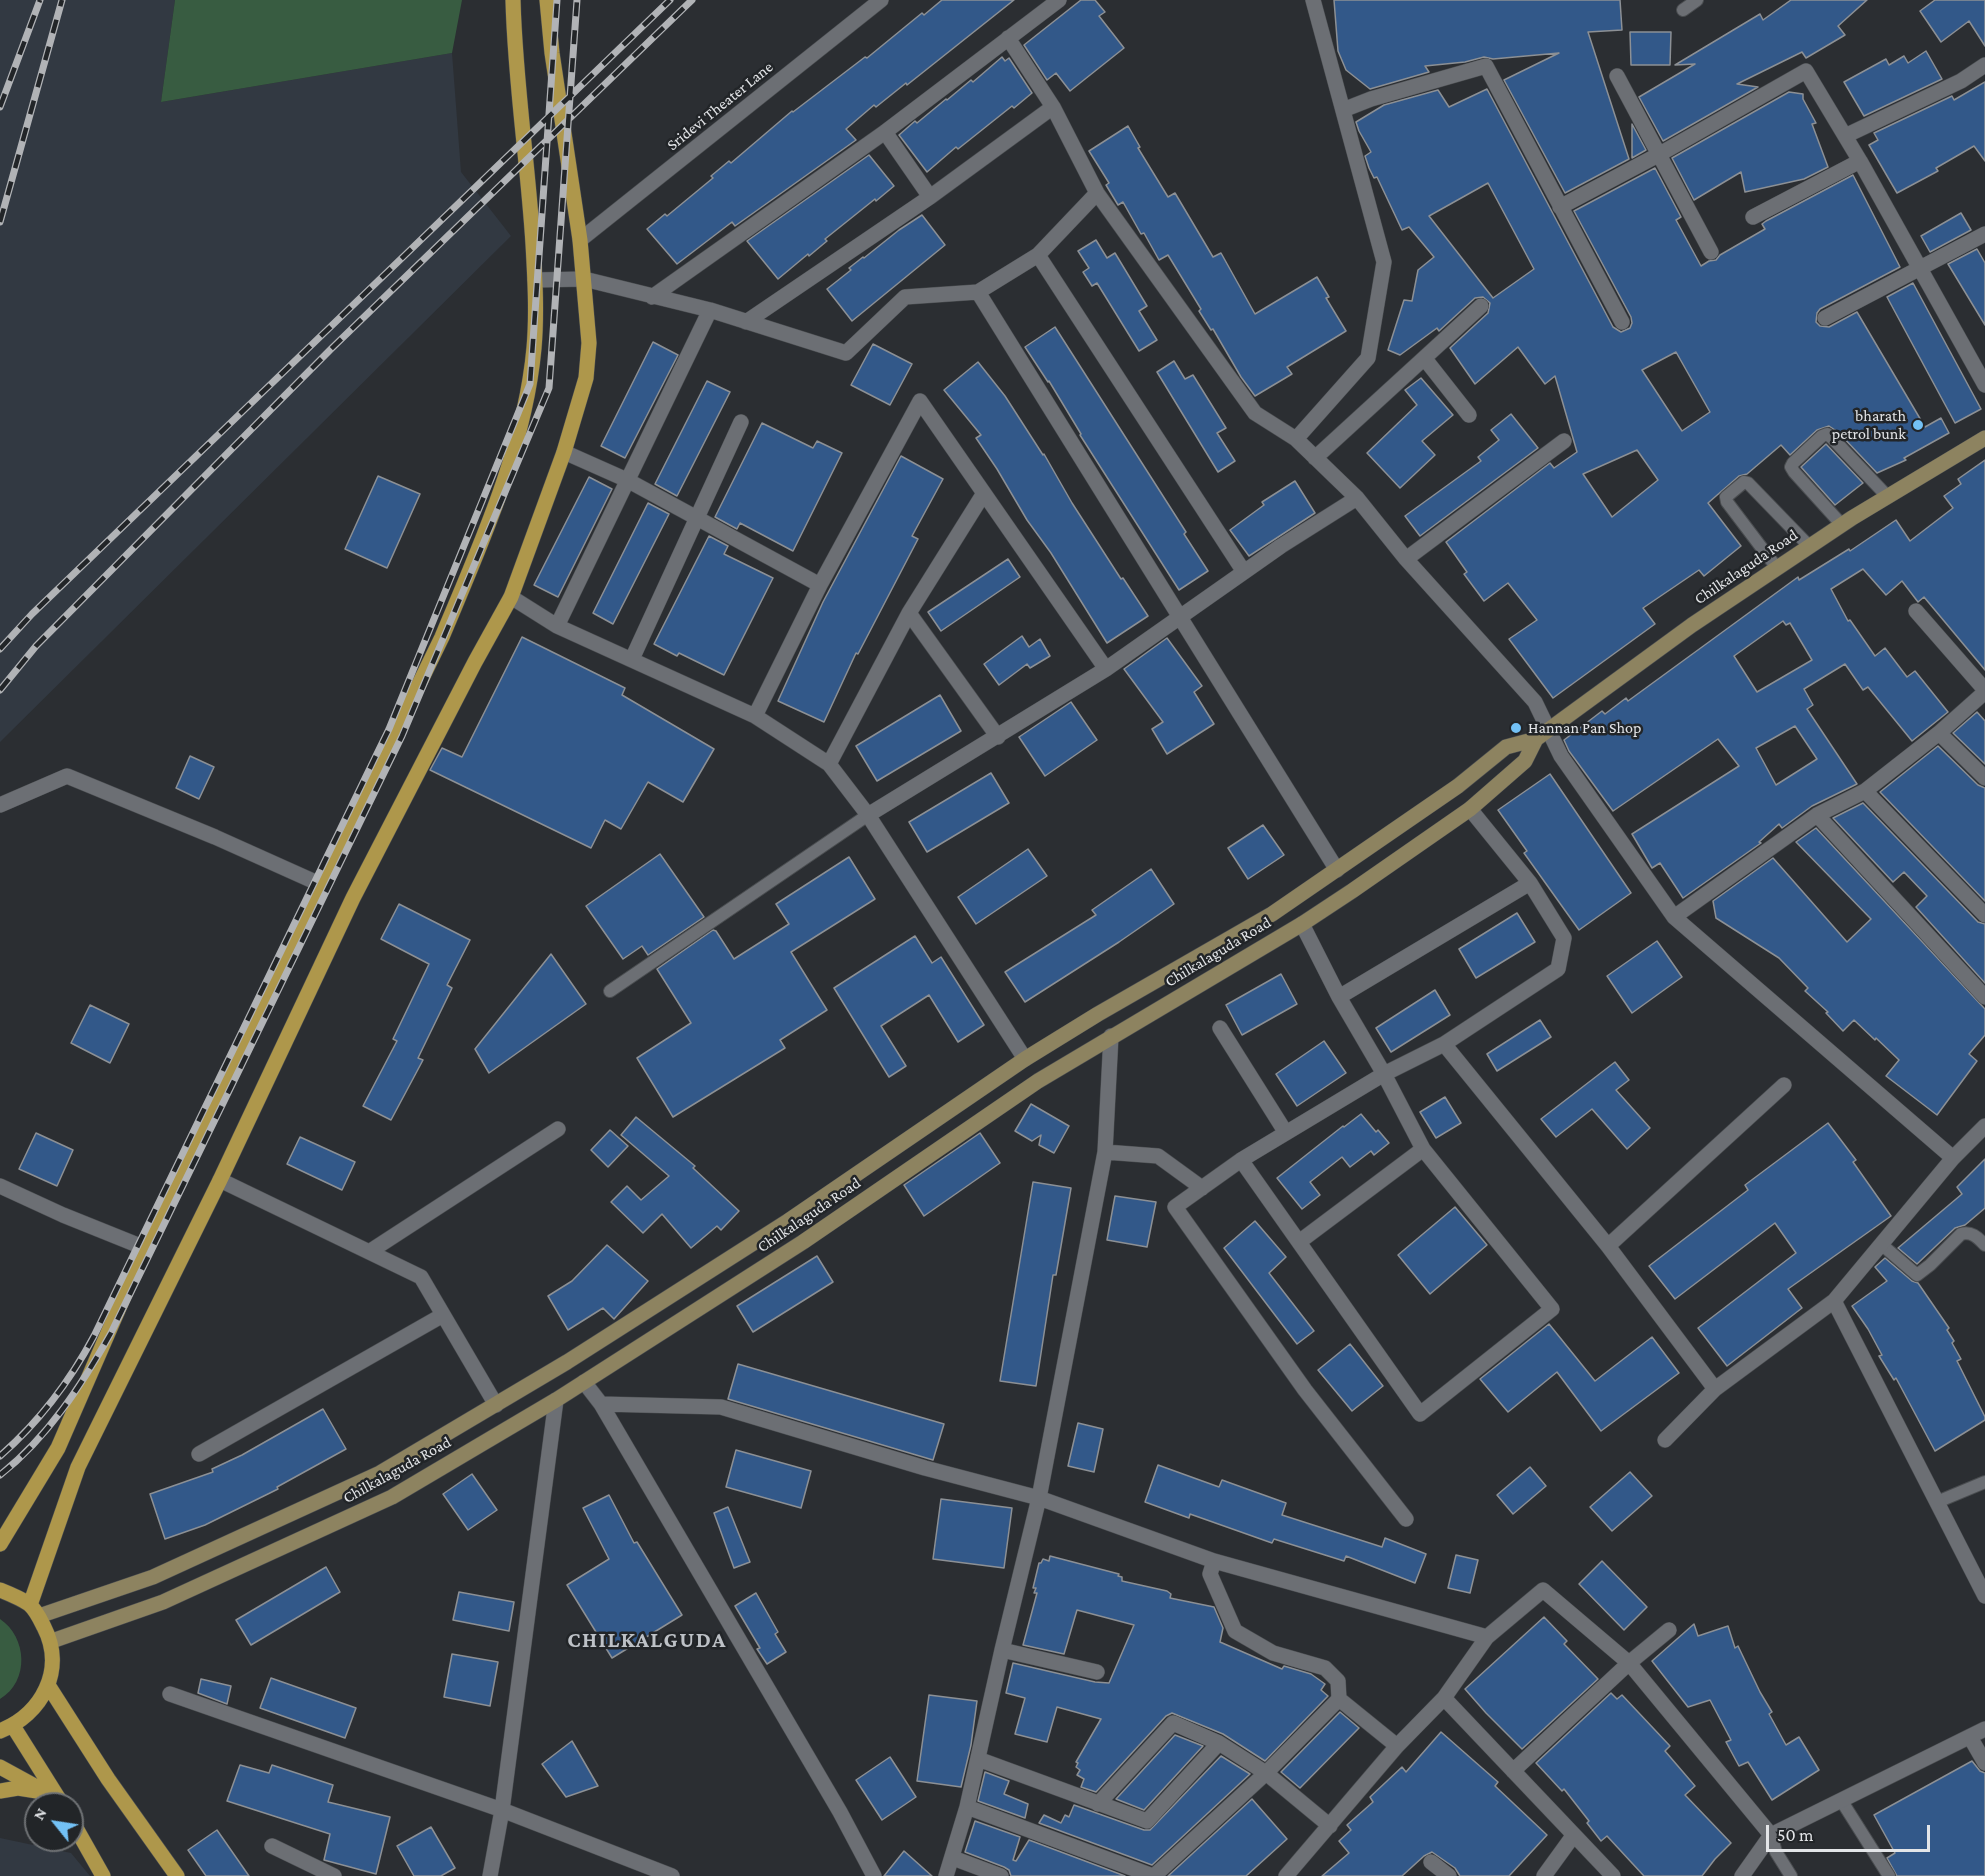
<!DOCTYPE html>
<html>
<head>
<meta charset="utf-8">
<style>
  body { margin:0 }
  #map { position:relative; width:1985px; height:1876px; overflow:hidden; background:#2b2e32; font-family:"Crimson Pro",serif }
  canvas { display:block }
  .north { position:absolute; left:24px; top:1792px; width:60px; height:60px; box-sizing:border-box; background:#222528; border:2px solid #6f7275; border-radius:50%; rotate:300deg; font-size:16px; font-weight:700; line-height:24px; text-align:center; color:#e3e5e8 }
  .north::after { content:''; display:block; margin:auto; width:21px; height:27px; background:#73c1f5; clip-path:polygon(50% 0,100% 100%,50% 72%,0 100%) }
  .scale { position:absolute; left:1766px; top:1825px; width:164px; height:27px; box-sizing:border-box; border:3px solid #e3e5e8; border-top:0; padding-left:8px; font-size:18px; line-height:21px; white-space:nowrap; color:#e3e5e8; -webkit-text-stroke:4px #222528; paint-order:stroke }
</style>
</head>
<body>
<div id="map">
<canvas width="1985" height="1876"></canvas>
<div class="north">N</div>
<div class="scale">50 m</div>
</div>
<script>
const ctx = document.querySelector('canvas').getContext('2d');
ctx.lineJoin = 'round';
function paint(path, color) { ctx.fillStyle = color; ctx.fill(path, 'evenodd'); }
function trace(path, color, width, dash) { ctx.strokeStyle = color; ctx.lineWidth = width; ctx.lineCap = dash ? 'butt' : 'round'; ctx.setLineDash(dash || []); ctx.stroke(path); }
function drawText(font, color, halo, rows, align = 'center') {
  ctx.font = font + ' "Crimson Pro",serif'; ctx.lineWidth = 5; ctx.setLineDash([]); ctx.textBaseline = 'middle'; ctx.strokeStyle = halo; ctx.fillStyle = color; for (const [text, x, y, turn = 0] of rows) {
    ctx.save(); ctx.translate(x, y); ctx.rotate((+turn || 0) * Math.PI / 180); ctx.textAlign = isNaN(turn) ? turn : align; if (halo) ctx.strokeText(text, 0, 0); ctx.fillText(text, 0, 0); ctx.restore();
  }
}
const built = new Path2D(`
  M0,0H175L161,102L452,53L461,172L511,236L0,742Z
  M0,1838L71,1853L90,1876H0Z`);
const green = new Path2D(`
  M175,0H462L452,53L161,102Z
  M0,1619C27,1637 30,1681 0,1699Z`);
const building = new Path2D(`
  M942,0H1014L907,85L906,83L876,107L874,105L846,129L856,140L735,226L732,222L677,264L647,229L665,214L667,216L713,178L711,176L729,161L731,163L792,111L793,112L865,57L867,58L922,13L924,15Z
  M1081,0H1095L1105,12L1099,16L1124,48L1070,91L1056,73L1047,80L1024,45Z
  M1334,0H1620L1622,30L1588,32L1629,159L1565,193L1504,80L1559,53L1493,59L1484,57L1465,62L1425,66L1429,72L1370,89L1346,70L1338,51Z
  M1791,0H1867L1838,26L1845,35L1806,58L1802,52L1737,84L1758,87L1663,141L1639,97L1695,64L1675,65L1760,14L1763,20Z
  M1935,0H1985V46L1969,21L1941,42L1920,11Z
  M1630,32H1671L1670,65H1631Z
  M1926,51L1942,79L1864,116L1844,82L1886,59L1889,65L1904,56L1908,63Z
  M1002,57L1005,61L1009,58L1032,93L1014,108L1012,106L958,149L956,147L927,172L899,135L915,121L917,123L946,99L947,100L971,80L973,82Z
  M1985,82V161L1974,146L1936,168L1938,171L1897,193L1869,145L1878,140L1874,133L1952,96L1954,100Z
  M1487,89L1613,327L1621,332L1630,328L1632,323L1631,317L1574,211L1655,168L1681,217L1676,220L1701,266L1709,261L1716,260L1720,255L1765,229L1762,224L1766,221L1853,175L1900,267L1820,309L1817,313L1816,322L1820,326L1829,327L1857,312L1925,427L1941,418L1949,433L1904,458L1906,460L1877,473L1838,432L1829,426L1817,430L1790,455L1781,445L1747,474L1739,476L1708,503L1741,546L1704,576L1699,570L1643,608L1655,624L1553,698L1509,639L1537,620L1508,583L1484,601L1464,574L1467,572L1446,542L1550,463L1554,468L1577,452L1555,376L1545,384L1518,347L1475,384L1450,348L1488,313L1490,303L1483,297L1475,298L1439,331L1437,328L1400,355L1388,350L1404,300L1412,301L1418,270L1434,257L1409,227L1402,230L1377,177L1374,178L1369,168L1365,156L1371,152L1359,131L1356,122L1384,105L1438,90L1449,107ZM1488,183L1534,269L1493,298L1429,216ZM1676,352L1710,412L1682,431L1642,370ZM1637,450L1658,480L1612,517L1583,474Z
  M1789,92L1803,94V99L1816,123L1812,124L1828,167L1804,179L1745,192L1741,172L1694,200L1672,158Z
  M1632,124L1646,150L1632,158Z
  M1128,126L1140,147L1138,148L1168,197L1175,193L1213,257L1221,253L1255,314L1317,277L1329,297L1326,298L1346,331L1287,367L1292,374L1255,396L1241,377L1213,329L1211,330L1199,311L1201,309L1168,255L1159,260L1144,233L1141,234L1123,202L1118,205L1106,185L1109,183L1089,151Z
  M869,155L894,186L876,201L875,199L825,239L827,241L809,256L808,254L778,279L747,241Z
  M1961,213L1971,230L1930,252L1921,236Z
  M922,215L945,245L852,321L827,289L851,270L849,268L863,257L864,258L899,230Z
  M1096,240L1107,258L1115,253L1147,306L1139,311L1157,340L1139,351L1097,283L1092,286L1083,272L1089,268L1078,251Z
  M1977,249L1985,263V325L1948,264Z
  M1913,283L1981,409L1955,423L1887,297Z
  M1055,327L1186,532L1184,534L1208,571L1179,590L1080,435L1081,434L1049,381L1048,382L1025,347Z
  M653,342L678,355L625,458L601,446Z
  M873,344L912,364L890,405L851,385Z
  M1174,361L1185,379L1193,375L1226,428L1217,433L1235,461L1218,472L1157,372Z
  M978,362L1005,396L1043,455L1044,454L1072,503L1121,579L1123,578L1148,616L1107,643L1051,553L1027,520L997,469L976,438L981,435L944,390Z
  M1421,378L1453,415L1422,441L1435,455L1400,488L1367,453L1417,405L1405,390Z
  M707,381L730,392L677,496L655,484Z
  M1511,414L1538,448L1420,536L1405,516L1481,461L1478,457L1499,440L1491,430Z
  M762,423L813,448L817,441L842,453L793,551L740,523L737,529L715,517Z
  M1826,444L1863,483L1835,505L1801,467Z
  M901,456L943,479L912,536L918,539L858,654L856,653L824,722L778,701L823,602Z
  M1985,460V670L1924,597L1918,602L1902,581L1886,595L1863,569L1831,589L1848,621L1850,620L1875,656L1885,648L1907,677L1915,671L1948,712L1912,741L1868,687L1863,690L1845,664L1804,689L1813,705L1807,709L1857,784L1812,806L1782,828L1779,824L1759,842L1761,843L1683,898L1660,863L1652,868L1632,834L1739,766L1718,739L1613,811L1569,751L1564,740L1602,711L1605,714L1626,698L1628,701L1798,577L1799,580L1849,549L1850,551L1896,520L1910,541L1953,508L1944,496L1961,484L1958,479ZM1783,621L1786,625L1790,623L1812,660L1757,692L1734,656ZM1795,726L1817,759L1776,785L1756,748Z
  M378,476L420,494L387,568L345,549Z
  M589,477L612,489L558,597L534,585Z
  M1295,481L1315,513L1249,556L1230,530L1264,505L1262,502Z
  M648,503L669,514L613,624L593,613Z
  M709,536L728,546L724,554L773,578L724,675L679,653L677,656L654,644Z
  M1008,559L1020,577L941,631L928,612Z
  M1022,636L1029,647L1040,639L1050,656L1030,668L1027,664L999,685L984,664Z
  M522,637L625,688L622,695L714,749L683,802L648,782L621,829L605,820L591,848L430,770L442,748L462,757Z
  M1167,638L1202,686L1194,692L1214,724L1167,754L1152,729L1163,722L1124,669Z
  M940,695L961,731L877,781L856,746Z
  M1071,702L1097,740L1045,776L1019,737Z
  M1977,712L1985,721V764L1953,733Z
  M1938,746L1978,785L1985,788V901L1880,792Z
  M190,756L214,767L199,799L176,788Z
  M991,773L1009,803L927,852L909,822Z
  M1550,774L1631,893L1579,930L1524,853L1527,851L1498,810Z
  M1863,803L1978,922L1985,924V983L1916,907L1927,896L1904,872L1893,882L1833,818Z
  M1263,825L1284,855L1248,879L1228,848Z
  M1816,828L1985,1009V1035L1969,1054L1977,1061L1937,1115L1886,1076L1899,1060L1876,1038L1875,1040L1854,1020L1843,1031L1826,1013L1828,1012L1805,991L1808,988L1779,958L1716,918L1713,901L1773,858L1847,942L1871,919L1796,842Z
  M1028,849L1047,876L976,924L958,897Z
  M660,854L704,917L648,955L642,946L623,959L586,906Z
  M849,857L875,899L791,952L827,1010L780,1040L785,1048L673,1117L637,1058L691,1023L657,969L713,930L716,931L734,959L789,924L776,904Z
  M1151,869L1174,904L1119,942L1025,1002L1005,972L1096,915L1092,910Z
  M399,904L470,940L447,985L452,988L418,1058L423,1060L391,1120L363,1106L397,1041L393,1039L429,964L381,939Z
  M1517,913L1535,942L1476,978L1459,949Z
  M915,936L932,963L941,957L984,1025L958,1042L929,995L881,1026L906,1066L889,1077L834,988Z
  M1657,941L1682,977L1632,1013L1607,976Z
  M551,954L586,1004L489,1073L475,1049Z
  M1281,974L1297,1004L1242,1035L1226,1005Z
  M1435,990L1450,1015L1391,1052L1376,1028Z
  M90,1005L129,1024L110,1063L71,1043Z
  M1540,1020L1551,1037L1497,1071L1487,1054Z
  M1324,1041L1346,1073L1297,1106L1276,1074Z
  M1615,1062L1629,1080L1616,1090L1650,1128L1627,1149L1592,1109L1556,1137L1541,1119Z
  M1445,1097L1461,1123L1436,1138L1420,1112Z
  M1031,1104L1069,1126L1054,1153L1039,1145L1041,1135L1032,1141L1015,1131Z
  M1361,1114L1376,1132L1378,1130L1389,1143L1374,1155L1371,1151L1350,1167L1342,1157L1310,1182L1320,1195L1302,1209L1277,1178L1343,1126L1344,1127Z
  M636,1117L695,1166L693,1168L739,1211L721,1230L717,1226L691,1248L662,1214L643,1233L611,1202L627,1186L641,1200L669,1176L621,1135Z
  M1828,1123L1856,1160L1853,1162L1891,1216L1788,1289L1802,1308L1727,1366L1698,1328L1796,1253L1775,1223L1675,1299L1649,1266L1748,1190L1745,1185Z
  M610,1130L628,1146L608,1167L591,1150Z
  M36,1133L73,1150L57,1186L19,1169Z
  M980,1133L1000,1163L924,1216L904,1185Z
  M300,1137L355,1162L342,1190L287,1164Z
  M1985,1159V1208L1965,1225L1955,1228L1917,1264L1898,1248L1962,1194L1957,1187Z
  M1033,1182L1071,1188L1056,1275H1053L1036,1386L1000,1381Z
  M1115,1196L1156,1202L1147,1247L1107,1240Z
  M1455,1207L1487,1245L1430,1294L1398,1255Z
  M1255,1221L1286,1257L1269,1273L1314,1331L1297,1344L1224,1248Z
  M607,1245L648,1281L614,1319L603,1308L568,1330L548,1296L572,1281Z
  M817,1256L833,1282L753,1332L737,1306Z
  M1885,1258L1912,1281L1918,1283L1949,1328L1947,1330L1954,1341L1952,1343L1961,1359L1957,1361L1985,1417V1420L1935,1451L1896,1378L1894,1380L1879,1356L1882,1355L1868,1329L1852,1306L1887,1281L1875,1267Z
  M1549,1324L1595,1381L1652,1337L1679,1373L1601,1431L1557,1372L1508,1412L1480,1379Z
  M1350,1344L1383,1386L1352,1411L1318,1370Z
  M738,1364L944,1424L933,1460L728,1399Z
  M323,1409L346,1449L277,1487L278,1489L205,1525L165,1539L150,1494L213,1472L212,1469L242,1455Z
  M1078,1423L1103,1429L1094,1472L1068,1466Z
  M736,1450L811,1471L801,1508L726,1487Z
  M1158,1465L1219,1487L1222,1480L1286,1503L1282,1515L1382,1547L1385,1538L1426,1554L1415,1583L1346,1556L1344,1561L1274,1539L1272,1543L1190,1514L1189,1518L1145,1502Z
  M1530,1467L1546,1486L1513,1514L1497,1495Z
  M1630,1472L1652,1496L1612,1531L1590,1507Z
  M472,1474L497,1510L468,1530L443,1494Z
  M609,1495L634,1543L637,1542L682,1615L612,1658L567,1585L609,1559L583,1508Z
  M941,1499L1012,1508L1004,1568L933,1559Z
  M728,1507L750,1562L734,1568L714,1513Z
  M1456,1555L1478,1560L1470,1593L1448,1588Z
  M1050,1556L1119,1574L1118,1576L1122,1577V1581L1167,1591L1171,1594L1170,1598L1214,1607L1223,1628L1220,1642L1282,1669L1284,1666L1311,1674L1325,1684L1321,1690L1328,1696L1265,1761L1223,1734L1172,1713L1166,1716L1096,1792L1081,1787L1084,1779L1077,1775L1080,1770L1076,1767L1078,1763L1076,1762L1101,1719L1057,1707L1047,1742L1015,1734L1025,1698L1006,1693L1013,1663L1095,1682L1109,1683L1134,1625L1077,1610L1064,1654L1023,1645L1037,1593H1034L1036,1588H1033L1039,1563H1041L1043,1559L1049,1561Z
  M1602,1561L1647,1607L1624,1630L1579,1584Z
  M326,1567L340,1592L251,1645L236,1620Z
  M459,1592L514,1602L509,1631L453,1620Z
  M756,1593L778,1632L775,1634L786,1652L767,1664L757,1649L760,1648L735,1606Z
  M1544,1617L1567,1641L1564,1644L1598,1679L1522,1749L1486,1713L1465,1689Z
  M1694,1624L1698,1636L1728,1626L1735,1648L1738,1646L1760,1692L1772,1712L1769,1714L1786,1745L1799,1737L1819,1770L1772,1800L1748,1762L1739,1766L1726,1742L1731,1740L1710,1700L1688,1707L1652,1661Z
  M452,1654L498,1662L490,1706L444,1697Z
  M271,1678L356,1708L345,1738L260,1708Z
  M201,1679L231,1686L227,1704L198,1693Z
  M1611,1693L1617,1699L1622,1695L1670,1746L1665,1751L1695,1786L1685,1795L1731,1843L1715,1859L1702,1876H1644L1607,1836L1601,1841L1587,1823L1589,1821L1564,1789L1562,1791L1536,1763Z
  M929,1695L977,1701L971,1745L961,1787L917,1781Z
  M1340,1712L1359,1728L1300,1788L1281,1772Z
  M1441,1732L1498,1782L1495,1786L1547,1835L1509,1876H1460L1455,1868L1432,1852L1424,1856L1402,1876H1322L1349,1853L1339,1841L1351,1830L1347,1825L1373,1802L1370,1797L1402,1767L1406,1772Z
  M1175,1735L1203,1746L1144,1810L1116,1799Z
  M572,1741L598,1786L566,1797L542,1764Z
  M1221,1756L1250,1774L1152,1865L1039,1823L1044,1815L1061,1823L1065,1815L1069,1817L1074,1805L1144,1830H1150Z
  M890,1757L916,1797L882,1820L856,1780Z
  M1972,1761L1980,1771L1985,1773V1876H1897L1887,1858L1895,1853L1874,1815Z
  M240,1765L269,1773L272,1765L333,1785L328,1802L390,1817L376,1874L324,1860L330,1834L227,1801Z
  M985,1772L1009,1781L1004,1794L1028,1804L1025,1818L978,1801Z
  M1252,1799L1287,1839L1246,1876H1168Z
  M975,1821L1020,1837L1013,1860L1016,1861L1029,1840L1125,1876H1011L1009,1870L1004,1867L965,1852Z
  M431,1827L455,1868L441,1876H414L397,1846Z
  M217,1830L249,1876H206L188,1850Z
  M904,1851L932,1876H884Z`);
const service = new Path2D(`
  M1683,10L1697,0
  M1842,525L1794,472L1791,467L1793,463L1822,436L1827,434L1832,438L1888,497
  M1777,568L1727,502L1726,497L1744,482L1748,483L1810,547
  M610,991L868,815
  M1881,1244L1917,1275L1930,1265L1961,1234C1972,1231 1978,1238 1985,1245
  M1937,1502L1985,1482
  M1841,1800L1889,1876
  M1771,1835L1776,1852L1791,1876`);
const minor = new Path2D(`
  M1008,38L1053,107L1097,193L1255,413L1296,439L1357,498L1406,559L1535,702L1561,756L1674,917L1953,1158
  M1617,76L1711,252
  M1343,110L1371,99L1486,66L1622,322
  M885,132L930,197
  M1845,136L1961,81L1985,65
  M1560,207L1658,155L1806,71L1860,161L1985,385
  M1753,217L1860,161
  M580,240L881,0
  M1038,255L1244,572
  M535,280L584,279L710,310L846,353L905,297L978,292L1038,255L1097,193
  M978,292L1337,870
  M652,297L885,132L1059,0
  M1825,318L1985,234
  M746,322L930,197L1053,107
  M1425,359L1469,415
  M1296,439L1368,358L1384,262L1313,0
  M564,452L627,480L820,585
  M1315,458L1481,306
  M1406,559L1564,441
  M511,597L557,626L755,716L829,764L868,815L1025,1059
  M1916,611L1985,690
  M909,613L998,737
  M557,626L710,310
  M632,659L741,422
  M755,716L820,585L920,401L1106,669
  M1939,733L1985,778
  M829,764L909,613L984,493
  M1865,791L1985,915
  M0,805L67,776L215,837L322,885
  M868,815L1106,669L1281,546L1357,498
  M1817,815L1985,997
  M1674,917L1817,815L1865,791L1939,733L1985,692
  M1339,997L1530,883
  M1220,1028L1286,1133
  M1444,1044L1608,1246L1715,1389
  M1105,1152L1158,1156L1202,1188
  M1241,1160L1420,1414L1552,1309L1423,1149L1384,1074L1339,997L1302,924
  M220,1180L421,1277L496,1405
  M0,1186L63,1215L145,1248
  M1299,1242L1423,1149
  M1608,1246L1784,1085
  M369,1252L558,1129
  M1834,1301L1985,1596
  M584,1382L601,1404L840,1812L874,1876
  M601,1404L721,1407L925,1468L1039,1498L1214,1561L1487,1637
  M1665,1440L1715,1389L1834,1301L1953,1158L1985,1126
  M199,1454L443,1315
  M1406,1519L1305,1390L1175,1207L1241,1160L1384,1074L1444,1044L1558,969L1564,938L1530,883L1470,809
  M1002,1650L1097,1672
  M170,1694L502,1810L672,1876
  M1444,1698L1613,1876
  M1339,1699L1397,1746
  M1970,1737L1985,1763
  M978,1759L1147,1821L1219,1743L1266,1773L1330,1826
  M1513,1771L1629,1663L1669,1630
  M1098,1804L1173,1723L1219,1743
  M967,1807L1153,1876
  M272,1846L334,1876
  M953,1858L1001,1876
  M1431,1862L1449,1876
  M490,1876L502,1810L556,1400
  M946,1876L967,1807L1002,1650L1039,1498L1105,1152L1111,1036
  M1154,1876L1266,1773L1339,1699L1338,1681L1325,1668L1273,1653L1235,1631L1210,1574L1214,1561
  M1286,1876L1397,1746L1444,1698L1487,1637L1543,1590L1629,1663L1771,1835
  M1544,1876L1573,1836
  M1742,1876L1771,1835L1985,1729`);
const secondary = new Path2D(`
  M39,1616L153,1577L380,1473L567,1362L788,1221L1025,1059L1098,1014L1272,914L1458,786L1506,747L1536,739L1692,625L1852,518L1985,438
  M52,1641L163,1602L392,1497L556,1400L803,1242L1038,1081L1302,924L1352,891L1470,809L1525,761L1536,739`);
const primary = new Path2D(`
  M0,1544L58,1448L145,1248L442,637C480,546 525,448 534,348C537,314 535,279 533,244C528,163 515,82 513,0
  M0,1590C10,1594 20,1598 29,1604C36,1610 40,1619 44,1627C66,1670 42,1714 0,1731
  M30,1605L78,1467L220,1180L353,898L475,662L511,597L564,452L586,378L589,343L580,240L552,53L547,0
  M48,1685L108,1779L177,1876
  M13,1726L62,1804
  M0,1767L55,1797
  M0,1791L18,1788L37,1791
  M72,1821L103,1876`);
const rail = new Path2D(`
  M0,107L40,0
  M0,222L62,0
  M0,649L32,614L670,0
  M0,690L36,646L332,348L692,0
  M0,1456C39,1422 70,1381 94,1336L389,729L530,384L557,0
  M0,1475C48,1437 81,1386 111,1333L402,736L549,388L577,0`);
const markers = [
  [1918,425,6,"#73c1f5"],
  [1516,728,6,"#73c1f5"]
];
const streetNames = [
  ["Sridevi Theater Lane",720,106,-39],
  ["Chilkalaguda Road",1746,567,-34],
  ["Chilkalaguda Road",1218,952,-31],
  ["Chilkalaguda Road",809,1215,-34],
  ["Chilkalaguda Road",397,1470,-29]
];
const poiNames = [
  ["bharath",1906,416],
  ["petrol bunk",1906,434],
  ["Hannan Pan Shop",1528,728,"left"]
];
const districtNames = [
  ["CHILKALGUDA",647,1640]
];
paint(built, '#323942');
paint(green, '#385c41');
paint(building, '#325889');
trace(building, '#8c9095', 1.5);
trace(service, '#4a4d50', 14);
trace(minor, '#4a4d50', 16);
trace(secondary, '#4a4d50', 16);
trace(primary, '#4a4d50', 16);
trace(service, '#6c6f74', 12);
trace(minor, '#6c6f74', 15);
trace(secondary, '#8d8360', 15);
trace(primary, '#ae974b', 15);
trace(rail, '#b1b3b6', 7);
trace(rail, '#222528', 4.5, [14]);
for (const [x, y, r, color] of markers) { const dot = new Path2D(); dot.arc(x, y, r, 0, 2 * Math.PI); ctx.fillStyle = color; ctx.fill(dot); trace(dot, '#222528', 2); }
drawText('16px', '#e3e5e8', '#222528', streetNames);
drawText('16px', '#e3e5e8', '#222528', poiNames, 'right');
ctx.letterSpacing = '1.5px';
drawText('bold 22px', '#bdc1c6', '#222528', districtNames);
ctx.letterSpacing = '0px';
</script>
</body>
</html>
